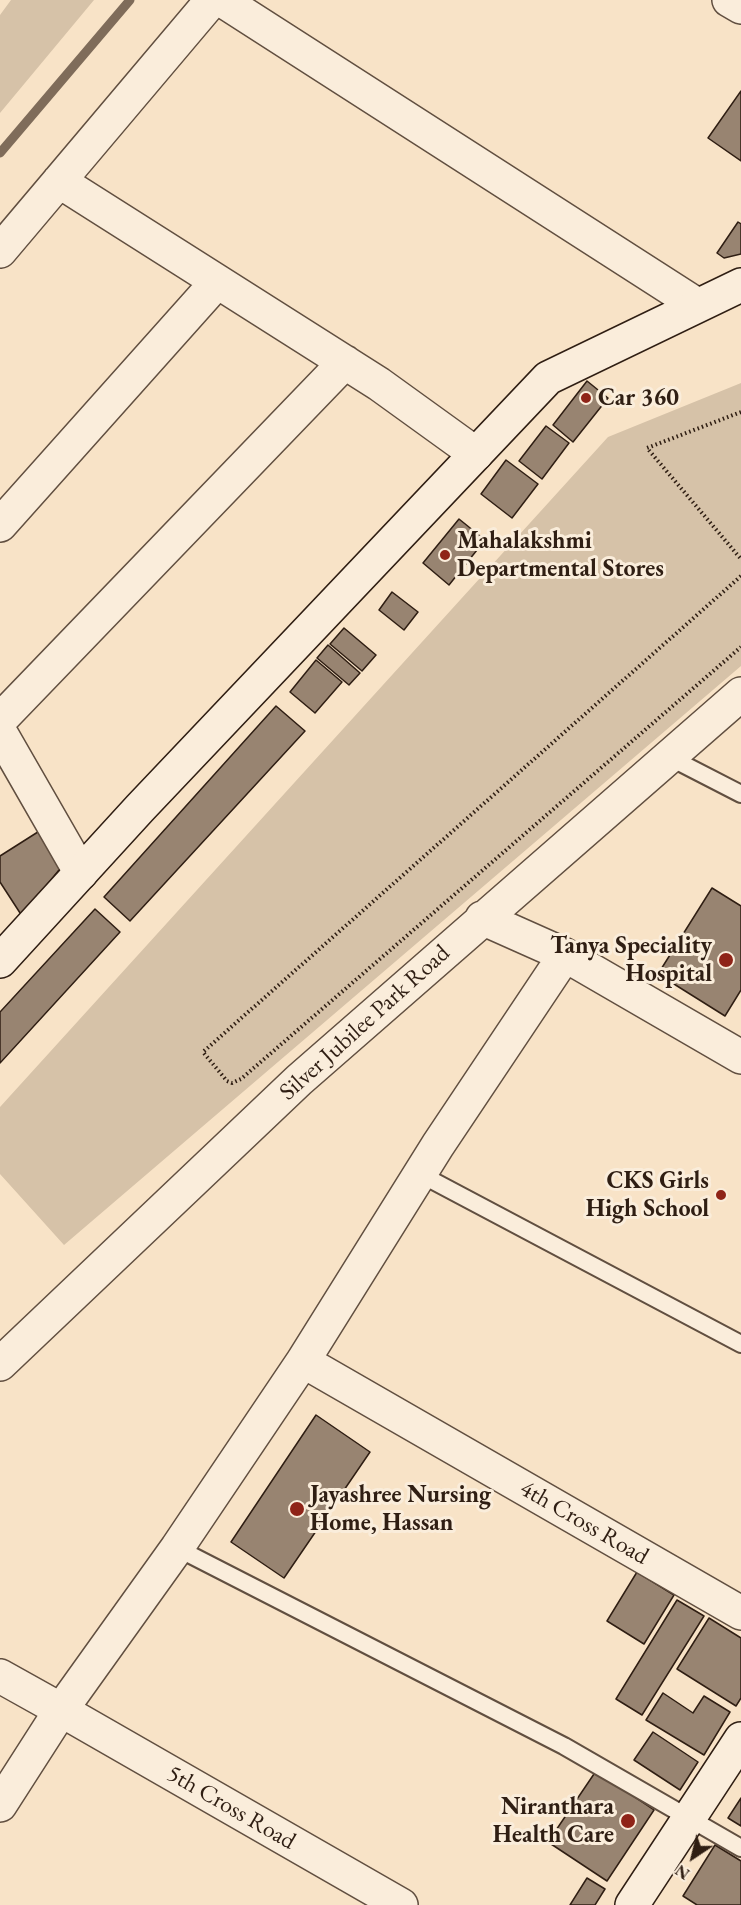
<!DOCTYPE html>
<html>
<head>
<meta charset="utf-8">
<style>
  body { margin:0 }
  #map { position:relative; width:741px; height:1905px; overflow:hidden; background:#f8e3c7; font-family:"EB Garamond",serif }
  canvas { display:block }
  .north { position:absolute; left:663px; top:1827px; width:60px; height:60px; -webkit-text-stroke:4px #faeddb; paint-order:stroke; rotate:215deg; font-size:16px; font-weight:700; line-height:24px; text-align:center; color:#2f1e13 }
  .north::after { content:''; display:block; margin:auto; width:21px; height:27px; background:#2f1e13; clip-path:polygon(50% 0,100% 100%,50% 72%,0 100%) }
</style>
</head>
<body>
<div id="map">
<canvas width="741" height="1905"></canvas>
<div class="north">N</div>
</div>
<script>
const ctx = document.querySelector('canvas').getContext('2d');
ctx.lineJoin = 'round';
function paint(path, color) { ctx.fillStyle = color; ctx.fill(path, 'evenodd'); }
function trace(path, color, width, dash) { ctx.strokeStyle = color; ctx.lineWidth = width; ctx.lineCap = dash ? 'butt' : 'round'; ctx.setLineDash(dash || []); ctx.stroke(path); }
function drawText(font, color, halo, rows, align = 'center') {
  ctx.font = font + ' "EB Garamond",serif'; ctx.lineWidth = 6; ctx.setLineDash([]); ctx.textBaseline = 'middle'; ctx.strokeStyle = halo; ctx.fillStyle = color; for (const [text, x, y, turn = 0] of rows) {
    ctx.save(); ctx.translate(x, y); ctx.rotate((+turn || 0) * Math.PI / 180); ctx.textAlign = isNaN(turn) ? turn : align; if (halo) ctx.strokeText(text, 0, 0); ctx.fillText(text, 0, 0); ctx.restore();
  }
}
const green = new Path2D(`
  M11,0H94L0,113V15Z
  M741,383V666L64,1245L0,1174V1107L608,437Z`);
const stream = new Path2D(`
  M0,153L130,0`);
const building = new Path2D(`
  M741,91V161L708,138Z
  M738,222L741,224V254L724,258L717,253Z
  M587,381L608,398L573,442L553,425Z
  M546,426L569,443L542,479L519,461Z
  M506,460L538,484L512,518L481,494Z
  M459,519L485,540L449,585L423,563Z
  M392,592L418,612L404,630L379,610Z
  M344,628L376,655L362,671L330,644Z
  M328,645L360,673L349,685L317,658Z
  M316,660L342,682L315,713L290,692Z
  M276,706L305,731L130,921L104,897Z
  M41,830L63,865L22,916L0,882V856Z
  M712,888L741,906V990L725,1016L658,974Z
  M95,909L120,932L0,1063V1012Z
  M316,1415L370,1452L284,1578L231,1542Z
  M637,1572L674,1595L644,1644L607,1621Z
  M677,1600L704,1616L642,1715L616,1699Z
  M709,1618L741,1638V1698L736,1706L677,1669Z
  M663,1693L693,1713L704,1696L730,1712L704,1755L646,1720Z
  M653,1732L698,1762L680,1790L634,1760Z
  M596,1771L654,1810L607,1881L548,1842Z
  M741,1798V1826L728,1818Z
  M715,1845L741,1861V1905H697L683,1896Z
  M587,1878L605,1889L595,1905H570Z`);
const path = new Path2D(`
  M741,412L647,448L741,559
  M741,576L203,1052L227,1081L232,1083L241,1079L741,647`);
const lane = new Path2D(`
  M669,757L741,794
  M420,1174L741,1344
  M177,1548L564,1746L741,1848`);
const street = new Path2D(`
  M222,0L697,305
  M729,0L741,7
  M59,181L379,384L476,454
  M0,251L212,0
  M0,525L217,282
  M0,720L345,362
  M0,732L81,873
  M565,955L741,1057
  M303,1361L741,1613
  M0,1364L299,1080L741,694
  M0,1676L61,1710L177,1548L303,1361L438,1145L565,955L482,918
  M0,1805L61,1710L401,1905`);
const secondary = new Path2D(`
  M0,961L140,808L548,378L741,285
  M632,1905L741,1739`);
const markers = [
  [586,398,6,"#8f2418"],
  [445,555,6,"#8f2418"],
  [726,960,8,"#8f2418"],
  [721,1195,6,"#8f2418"],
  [297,1509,8,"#8f2418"],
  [628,1821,8,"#8f2418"]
];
const poiNames = [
  ["Car 360",598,398],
  ["Mahalakshmi",457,541],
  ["Departmental Stores",457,569],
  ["Tanya Speciality",712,946,"right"],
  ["Hospital",712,974,"right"],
  ["CKS Girls",709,1181,"right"],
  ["High School",709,1209,"right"],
  ["Jayashree Nursing",310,1495],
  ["Home, Hassan",310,1523],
  ["Niranthara",614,1807,"right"],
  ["Health Care",614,1835,"right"]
];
const streetNames = [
  ["Silver Jubilee Park Road",365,1023,-42],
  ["4th Cross Road",584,1523,30],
  ["5th Cross Road",231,1808,30]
];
paint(green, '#d6c2a8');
trace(stream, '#7f6c5a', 9);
paint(building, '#988471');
trace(building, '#2f1e13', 1.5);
trace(lane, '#614f40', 20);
trace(street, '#614f40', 36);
trace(secondary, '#2f1e13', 36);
trace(path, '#2f1e13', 4, [1.5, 3]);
trace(lane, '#faeddb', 16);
trace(street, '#faeddb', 33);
trace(secondary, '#faeddb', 33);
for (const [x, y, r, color] of markers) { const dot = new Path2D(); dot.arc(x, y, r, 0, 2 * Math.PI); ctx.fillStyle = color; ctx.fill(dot); trace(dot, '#faeddb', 2); }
drawText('bold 24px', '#2f1e13', '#faeddb', poiNames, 'left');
drawText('24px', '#2f1e13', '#faeddb', streetNames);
</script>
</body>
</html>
